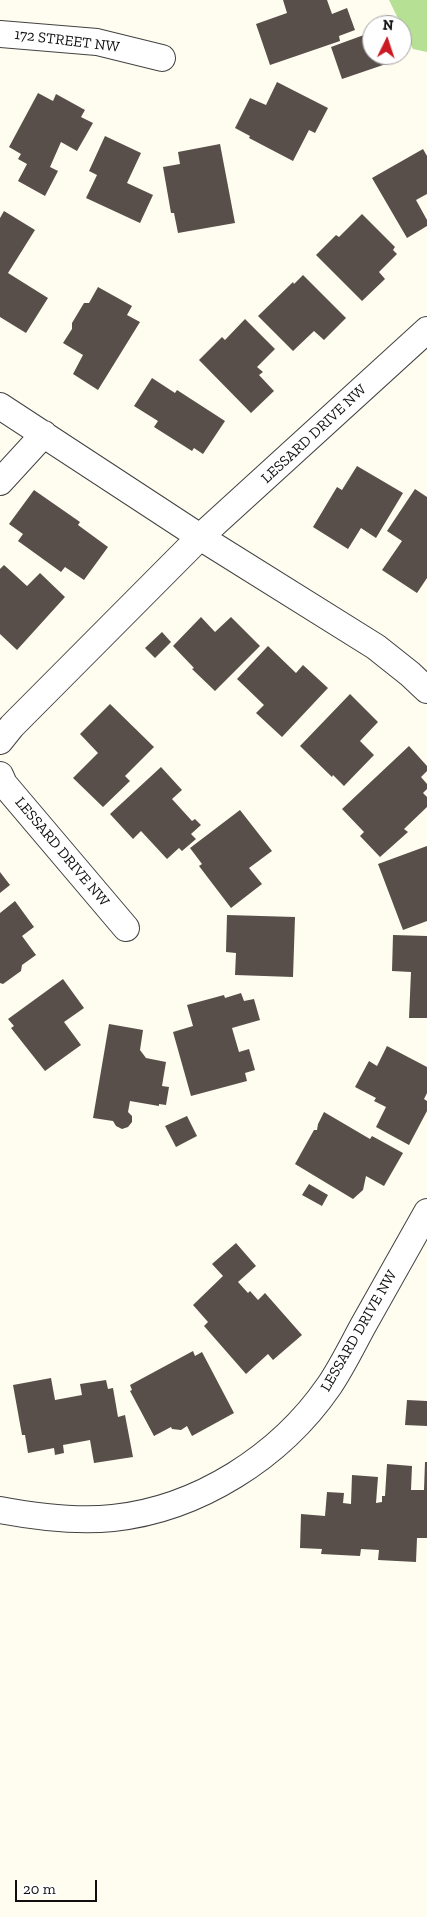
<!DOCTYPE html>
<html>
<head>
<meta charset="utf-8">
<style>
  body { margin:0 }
  #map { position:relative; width:427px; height:1917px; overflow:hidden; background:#fffcf0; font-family:"Zilla Slab",serif }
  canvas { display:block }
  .north { position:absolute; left:362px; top:15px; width:50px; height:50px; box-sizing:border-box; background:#fff; border:1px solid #9f9f9f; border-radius:50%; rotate:4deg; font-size:14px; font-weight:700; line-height:20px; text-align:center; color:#0f0f0f }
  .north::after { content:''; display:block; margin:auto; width:18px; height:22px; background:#cb1a24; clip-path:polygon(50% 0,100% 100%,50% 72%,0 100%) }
  .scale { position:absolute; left:15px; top:1880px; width:82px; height:22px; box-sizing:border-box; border:2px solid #0f0f0f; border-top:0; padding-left:6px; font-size:15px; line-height:18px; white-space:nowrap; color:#0f0f0f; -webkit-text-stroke:4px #fff; paint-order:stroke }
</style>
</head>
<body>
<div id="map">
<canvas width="427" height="1917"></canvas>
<div class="north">N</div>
<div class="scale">20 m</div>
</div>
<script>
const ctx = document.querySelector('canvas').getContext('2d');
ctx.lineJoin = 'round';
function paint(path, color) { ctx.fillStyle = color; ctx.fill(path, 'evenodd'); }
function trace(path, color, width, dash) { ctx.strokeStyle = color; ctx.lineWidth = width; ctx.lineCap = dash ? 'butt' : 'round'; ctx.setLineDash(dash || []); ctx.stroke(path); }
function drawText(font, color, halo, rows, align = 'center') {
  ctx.font = font + ' "Zilla Slab",serif'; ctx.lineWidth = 5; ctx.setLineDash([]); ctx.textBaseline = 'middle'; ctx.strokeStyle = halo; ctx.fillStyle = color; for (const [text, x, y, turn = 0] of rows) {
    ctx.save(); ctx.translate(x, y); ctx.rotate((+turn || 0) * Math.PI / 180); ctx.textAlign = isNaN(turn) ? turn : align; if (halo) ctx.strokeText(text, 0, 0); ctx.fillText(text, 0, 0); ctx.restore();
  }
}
const forest = new Path2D(`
  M389,0H427V52L413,49Z`);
const building = new Path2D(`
  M283,0H327L332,14L347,8L355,30L339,36L340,41L270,65L256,24L287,13Z
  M372,32V55H383L386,64L342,79L331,47Z
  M277,82L328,108L315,133L309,130L293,161L249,138L250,136L235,128L250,98L266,105Z
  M38,93L53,101L56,94L85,110L81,117L93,123L77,151L61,142L50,167L58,171L45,196L18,181L27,164L18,159L21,154L9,147Z
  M105,136L141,153L127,183L153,195L140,223L86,198L97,175L89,171Z
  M220,144L235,223L178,233L174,213H171L163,167L180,164L178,152Z
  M423,149L427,156V194L416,200L427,220V226L407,238L372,178Z
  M4,211L35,230L8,273L48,298L26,333L0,317V218Z
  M362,214L395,247L393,250L397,254L379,272L385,279L362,301L316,255L336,235L339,237Z
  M303,275L346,318L324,340L314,331L293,351L258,316L293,282L294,284Z
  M98,287L132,306L127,315L140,322L98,390L73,374L83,355L63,343L72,329V323L84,303H89Z
  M245,319L275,349L257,367L263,372L259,375L274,391L251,413L199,360L222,337L225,340Z
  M152,378L175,393L177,390L225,421L203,454L194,448L192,451L154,427L158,421L134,406Z
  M357,466L403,493L376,538L361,528L348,549L313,527L337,487L342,490Z
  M415,489L427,497V578L417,593L382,570L402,541L387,531Z
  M34,490L80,522L78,525L108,547L84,580L65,567L61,572L18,541L23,534L9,524Z
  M4,565L27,586L40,573L65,597L17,650L0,634V569Z
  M201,617L215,632L231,617L260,646L215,691L192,669L194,668L173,646Z
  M162,632L171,642L155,658L145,648Z
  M268,646L296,673L303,665L328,688L282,737L256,713L264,705L237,679Z
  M350,694L378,722L360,741L374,755L344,786L333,775L332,777L300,746Z
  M110,704L154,747L125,776L130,781L103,807L73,778L98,753L80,734Z
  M409,746L427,766V771L421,777L427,784V789L423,793L427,797V807L404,829L408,832L380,857L360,836L364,832L342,809Z
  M161,767L182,790L172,799L192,821L195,819L201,825L191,834L196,839L182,851L179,848L167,859L141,831L133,839L110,814Z
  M240,810L272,851L249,868L262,884L231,908L199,866L202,864L190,848Z
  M427,846V921L403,930L378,864Z
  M0,872L10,885L0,893Z
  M15,901L34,927L22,936L36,955L22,965L21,971L3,984L0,983V913Z
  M227,915L295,917L293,977L235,975L236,953L226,952Z
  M393,935L427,936V1018H409L411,972L392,971Z
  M63,979L84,1008L64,1022L81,1045L45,1071L11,1028L14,1026L8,1019Z
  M241,993L244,1001L254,999L260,1020L232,1028L239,1052L249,1049L255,1070L245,1073L247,1081L191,1096L173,1032L193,1026L187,1005L224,995L225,998Z
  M109,1024L143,1030L140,1050L146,1058L166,1062L162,1086L169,1087L166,1105L159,1104V1106L130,1101L128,1112L132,1116V1122L128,1127L122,1129L116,1126L113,1121L93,1118Z
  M387,1046L427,1067V1093L424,1099L427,1101V1111L409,1145L376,1127L386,1107L374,1101L376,1098L355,1087L369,1061L377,1066Z
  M324,1112L370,1139L372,1136L403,1153L384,1186L366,1176L363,1190L353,1199L295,1164L314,1130H317L318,1124Z
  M187,1116L197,1136L176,1147L165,1126Z
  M309,1184L328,1195L322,1206L302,1195Z
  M236,1243L256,1266L238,1282L248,1293L250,1291L258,1300L265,1293L302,1335L273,1360L268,1354L246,1374L204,1326L208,1322L193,1305L223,1276L212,1264Z
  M193,1351L195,1356L202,1352L234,1413L192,1436L187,1426L181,1430L172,1429L171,1427L154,1436L130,1391L132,1390L130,1385Z
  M51,1378L55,1400L82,1395L80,1384L106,1380L108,1389L113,1388L118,1417L125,1415L133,1457L94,1463L90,1440L63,1445L64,1453L55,1455L54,1448L28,1453L25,1435H22L13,1385Z
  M407,1400L427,1401V1426L405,1425Z
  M425,1462H427V1538H417L416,1562L378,1560L379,1550L361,1549L360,1556L321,1554L322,1549L300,1548L301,1514L325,1516L327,1492L344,1493L343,1503L351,1504L352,1475L378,1477L376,1503L382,1502V1496H385L387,1464L412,1466L411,1490H424Z`);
const minor = new Path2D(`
  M0,34L97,42L162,58
  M0,406L200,537L376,647L410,674L427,690
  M0,482L44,434
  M0,741L12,726L200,537L427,330
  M0,775L4,784L126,928
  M0,1510C37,1517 75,1522 113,1518C198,1509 280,1457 329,1386C342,1367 353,1344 364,1324C385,1286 406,1249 427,1212`);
const streetNames = [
  ["172 STREET NW",67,41,7],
  ["LESSARD DRIVE NW",314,434,-43],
  ["LESSARD DRIVE NW",62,852,50],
  ["LESSARD DRIVE NW",359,1331,-60]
];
paint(forest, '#b6e094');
paint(building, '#584f4a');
trace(minor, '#424242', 28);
trace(minor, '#fff', 26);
drawText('15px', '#0f0f0f', '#fff', streetNames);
</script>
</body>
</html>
